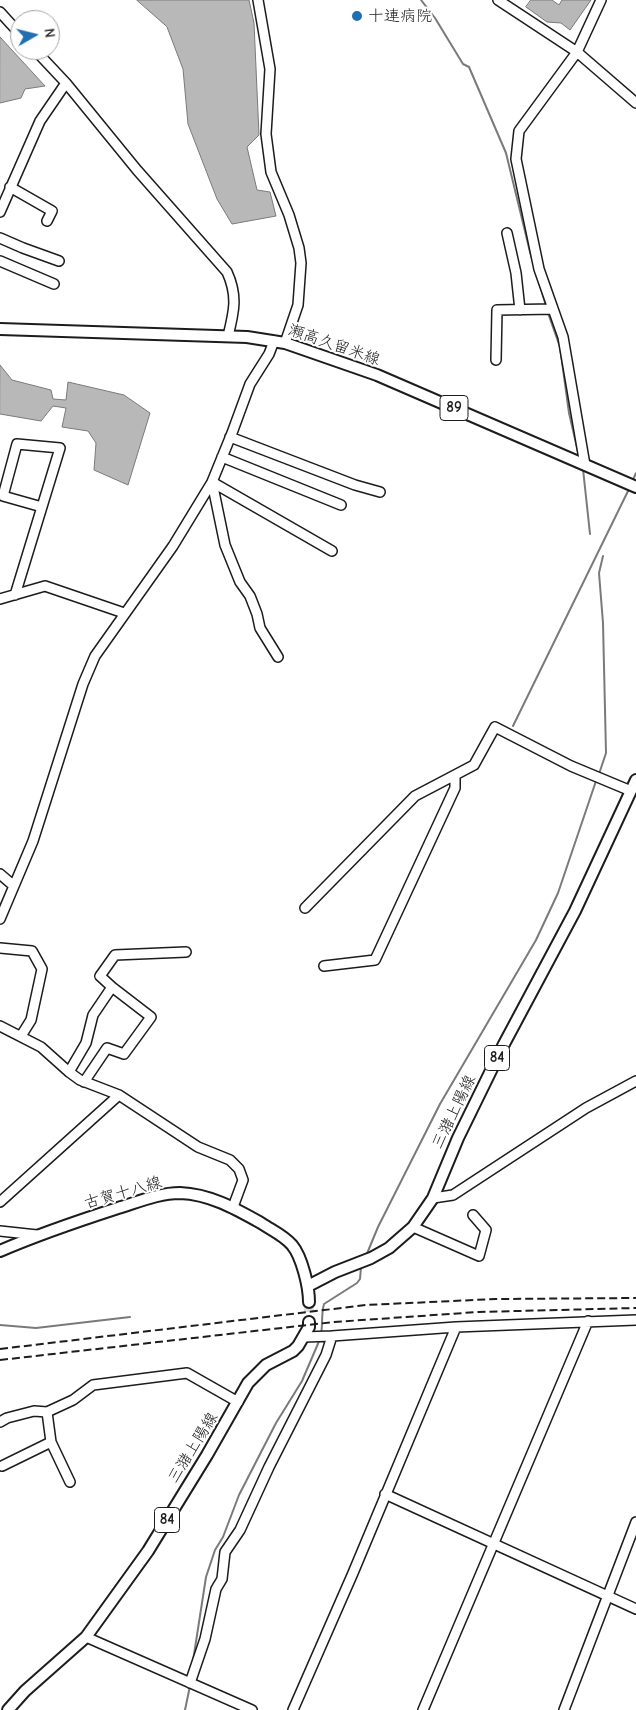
<!DOCTYPE html>
<html>
<head>
<meta charset="utf-8">
<style>
  body { margin:0 }
  #map { position:relative; width:636px; height:1710px; overflow:hidden; background:#fff; font-family:"Comic Neue",sans-serif }
  canvas { display:block }
  .north { position:absolute; left:10px; top:10px; width:50px; height:50px; box-sizing:border-box; background:#fff; border:1px solid #a4a4a4; border-radius:50%; rotate:82deg; font-size:14px; font-weight:700; line-height:20px; text-align:center; color:#1c1c1c }
  .north::after { content:''; display:block; margin:auto; width:18px; height:22px; background:#1f6fb2; clip-path:polygon(50% 0,100% 100%,50% 72%,0 100%) }
</style>
</head>
<body>
<div id="map">
<canvas width="636" height="1710"></canvas>
<div class="north">N</div>
</div>
<script>
const ctx = document.querySelector('canvas').getContext('2d');
ctx.lineJoin = 'round';
function paint(path, color) { ctx.fillStyle = color; ctx.fill(path, 'evenodd'); }
function trace(path, color, width, dash) { ctx.strokeStyle = color; ctx.lineWidth = width; ctx.lineCap = dash ? 'butt' : 'round'; ctx.setLineDash(dash || []); ctx.stroke(path); }
function drawText(font, color, halo, rows, align = 'center') {
  ctx.font = font + ' "Comic Neue","Klee One",sans-serif'; ctx.lineWidth = 4; ctx.setLineDash([]); ctx.textBaseline = 'middle'; ctx.strokeStyle = halo; ctx.fillStyle = color; for (const [text, x, y, turn = 0] of rows) {
    ctx.save(); ctx.translate(x, y); ctx.rotate((+turn || 0) * Math.PI / 180); ctx.textAlign = isNaN(turn) ? turn : align; if (halo) ctx.strokeText(text, 0, 0); ctx.fillText(text, 0, 0); ctx.restore();
  }
}
const water = new Path2D(`
  M137,0H249L254,23L259,135L247,147L257,190L270,192L276,216L232,224L217,199L188,124L183,69L167,27Z
  M531,0H552L559,5L562,0H591L570,30L561,23L547,22L526,7Z
  M0,37L45,86L25,89L21,98L0,103Z
  M0,365L12,380L51,390L53,399L66,400L68,382L124,395L150,413L128,485L94,470L96,443L88,431L62,427L66,408L53,406L41,421L0,414Z`);
const stream = new Path2D(`
  M421,0L435,18L463,64L469,67L506,153L530,252L546,306
  M548,313L560,347L569,413L578,452
  M583,469L590,534
  M632,482L636,473
  M513,726L629,489
  M599,774L606,753L603,623L599,573L603,556
  M366,1256L378,1227L440,1104L536,940L558,893L596,781
  M0,1325L36,1328L130,1317
  M321,1334C323,1324 321,1314 324,1304L357,1283L360,1279L361,1267
  M193,1661L206,1577L215,1550L223,1537L239,1495L276,1423L302,1381L320,1339
  M185,1710L190,1686`);
const majorTunnel = new Path2D(`
  M309,1302V1322`);
const minor = new Path2D(`
  M258,0L270,69L266,134L271,172L289,215L299,248L301,263L298,305L285,343
  M498,0L577,52L636,103
  M0,12L20,34
  M35,50L66,83L137,170L227,272C238,296 234,312 228,336
  M10,187L52,211L47,221
  M0,212L40,121L66,83
  M507,233L516,273L520,310
  M0,238L23,248L59,261
  M0,261L54,284
  M496,360L497,310L553,309
  M230,437L355,485L380,492
  M222,457L341,505
  M585,465L563,337L539,269L516,159L519,131L577,52L601,0
  M212,482L225,545L240,582L250,596L257,614L260,628L278,657
  M212,482L332,551
  M15,595L60,448L17,444L3,496L42,507
  M0,599L45,586L124,613
  M0,874L14,886
  M305,908L415,796L474,765L495,727L571,766L631,791
  M0,919L33,841L83,684L95,656L173,546L212,482L232,433L250,384L269,354L274,341
  M0,948L32,951L42,969L31,1020L21,1036
  M324,966L375,960L455,788V775
  M112,987L100,976L115,955L186,952
  M0,1026L41,1047L69,1072L80,1080L119,1095L198,1147L230,1160L239,1169L243,1180L233,1207
  M69,1072L86,1043L93,1015L112,987L151,1017L124,1054L107,1048L84,1082
  M433,1198L453,1195L586,1108L636,1081
  M0,1202L119,1095
  M413,1227L479,1256L486,1230L473,1215
  M0,1231L37,1235
  M304,1337L332,1336
  M47,1412L51,1442L70,1482
  M0,1422L7,1418L34,1411L47,1412L73,1400L93,1385L187,1373L238,1402
  M2,1466L51,1442
  M385,1494L636,1609
  M86,1637L252,1710
  M190,1683L205,1639L216,1589L222,1579L225,1552L240,1530L269,1467L326,1355L332,1336L456,1327L636,1320
  M293,1710L353,1573L456,1327
  M423,1710L588,1321
  M564,1710L636,1522`);
const major = new Path2D(`
  M0,329L247,337L285,343L377,375L636,487
  M0,1251C39,1234 78,1221 118,1208C138,1202 159,1193 180,1193C210,1194 236,1209 261,1223C271,1230 283,1235 292,1245C302,1257 309,1287 309,1302
  M308,1286L335,1272L371,1258L389,1248L413,1227L433,1198L458,1138L504,1044L575,911L636,780
  M8,1710L25,1691L86,1637L148,1551L207,1455L248,1383L266,1365L293,1351L298,1346L309,1327V1322`);
const rail = new Path2D(`
  M0,1349L366,1305L496,1299L636,1298
  M0,1360L334,1322L478,1312L636,1308`);
const markers = [
  [357,16,6,"#1f6fb2"]
];
const shields = [
  [454,408,28],
  [497,1058,25],
  [167,1520,25]
];
const shieldNames = [
  ["89",454,408],
  ["84",497,1058],
  ["84",167,1520]
];
const poiNames = [
  ["十連病院",368,16]
];
const streetNames = [
  ["瀬高久留米線",334,345,19],
  ["三潴上陽線",454,1112,-64],
  ["古賀十八線",123,1193,-16],
  ["三潴上陽線",193,1448,-58]
];
paint(water, '#b8b8b8');
trace(water, '#7a7a7a', 1);
trace(stream, '#7a7a7a', 2);
trace(majorTunnel, '#ddd', 10, [10, 5]);
trace(minor, '#1c1c1c', 12);
trace(major, '#1c1c1c', 14);
trace(minor, '#fff', 9);
trace(major, '#fff', 10);
trace(rail, '#1c1c1c', 2, [8, 4]);
for (const [x, y, r, color] of markers) { const dot = new Path2D(); dot.arc(x, y, r, 0, 2 * Math.PI); ctx.fillStyle = color; ctx.fill(dot); trace(dot, '#fff', 2); }
for (const [x, y, w] of shields) { const box = new Path2D(); box.roundRect(x - w / 2, y - 12.5, w, 25, 4); ctx.fillStyle = '#fff'; ctx.fill(box); trace(box, '#1c1c1c', 1); }
drawText('bold 15px', '#1c1c1c', null, shieldNames);
drawText('16px', '#1c1c1c', '#fff', poiNames, 'left');
drawText('16px', '#1c1c1c', '#fff', streetNames);
</script>
</body>
</html>
